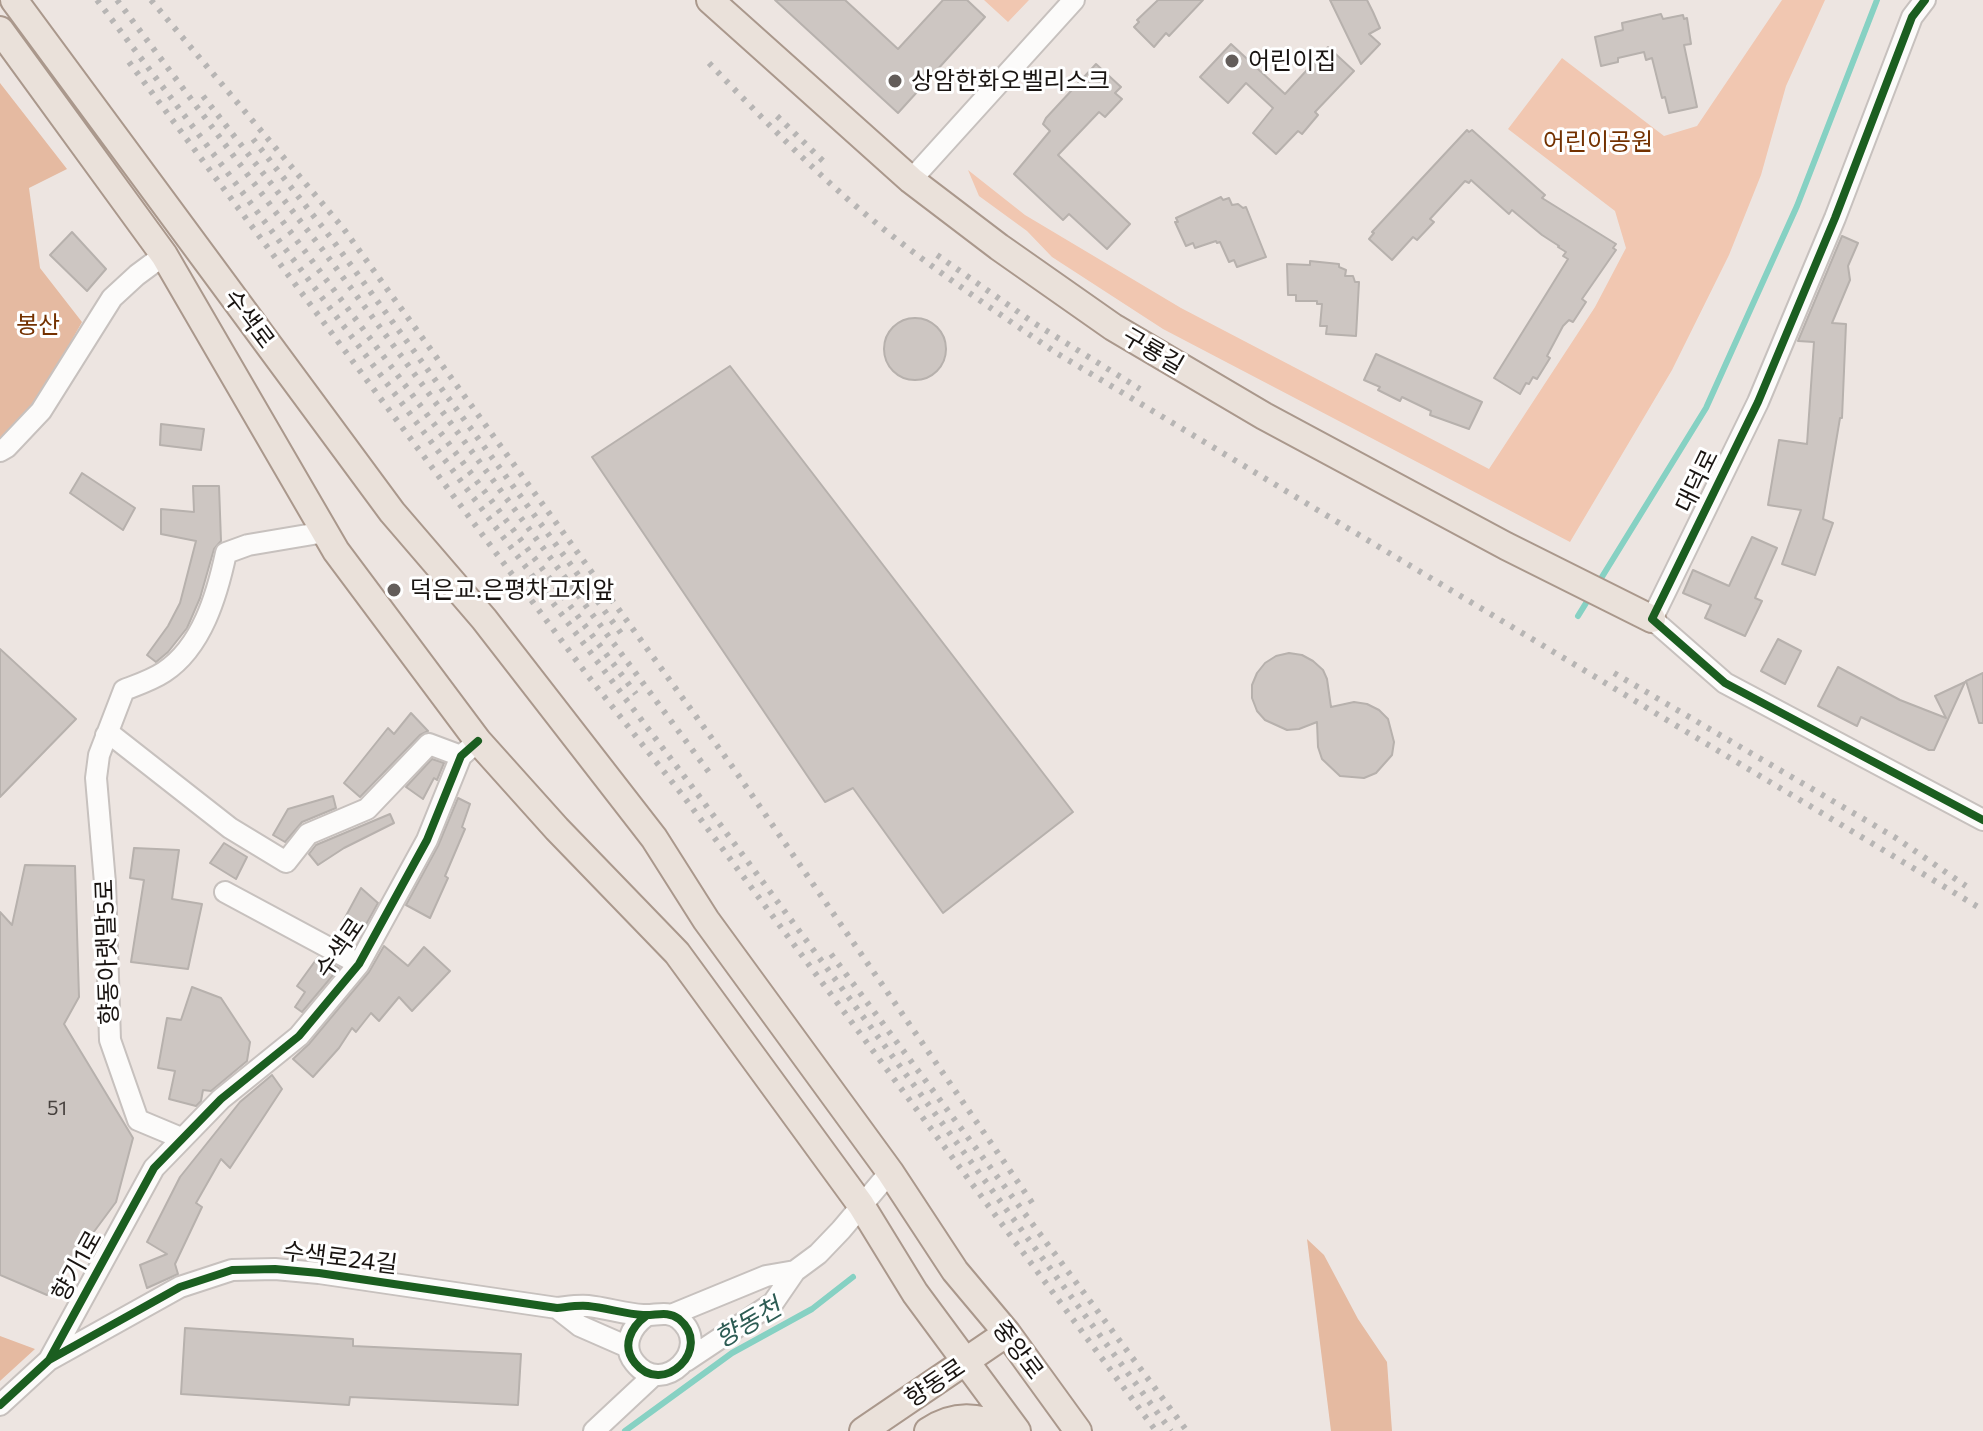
<!DOCTYPE html>
<html>
<head>
<meta charset="utf-8">
<style>
  body { margin:0 }
  canvas { display:block; background:#ede5e1 }
</style>
</head>
<body>
<canvas width="1983" height="1431"></canvas>
<script>
const ctx = document.querySelector('canvas').getContext('2d');
ctx.lineJoin = 'round';
function paint(path, color) { ctx.fillStyle = color; ctx.fill(path, 'evenodd'); }
function trace(path, color, width, dash) { ctx.strokeStyle = color; ctx.lineWidth = width; ctx.lineCap = dash ? 'butt' : 'round'; ctx.setLineDash(dash || []); ctx.stroke(path); }
function drawText(font, color, halo, rows, align = 'center') {
  ctx.font = font + ' Commissioner,"Noto Sans KR",sans-serif'; ctx.lineWidth = 6; ctx.setLineDash([]); ctx.textBaseline = 'middle'; ctx.strokeStyle = halo; ctx.fillStyle = color; for (const [text, x, y, turn = 0] of rows) {
    ctx.save(); ctx.translate(x, y); ctx.rotate((+turn || 0) * Math.PI / 180); ctx.textAlign = isNaN(turn) ? turn : align; if (halo) ctx.strokeText(text, 0, 0); ctx.fillText(text, 0, 0); ctx.restore();
  }
}
const green = new Path2D(`
  M984,0H1029L1008,22Z
  M1782,0H1825L1786,86L1761,175L1729,255L1672,370L1570,542L1163,329L1052,257L1027,231L979,196L968,170L1025,215L1181,308L1489,469L1595,307L1626,248L1615,211L1508,129L1562,58L1664,136L1697,126Z`);
const forest = new Path2D(`
  M0,83L67,169L29,188L40,268L82,322L31,413L0,446Z
  M1307,1239L1324,1255L1358,1319L1387,1362L1392,1431H1331Z
  M0,1336L35,1349L0,1381Z`);
const stream = new Path2D(`
  M1597,585L1706,408L1797,206L1877,0
  M1578,616L1591,595
  M625,1431L732,1353L812,1309L853,1277`);
const building = new Path2D(`
  M775,0H845L898,49L943,0H967L985,17L898,113Z
  M1158,0H1203L1169,36L1166,33L1154,47L1134,27L1139,22L1137,20Z
  M1330,0H1367L1373,12L1380,28L1369,34L1380,44L1361,64Z
  M1661,14L1663,19L1683,15L1684,19L1687,18L1691,44L1684,45L1697,107L1669,113L1665,97L1662,98L1652,58L1646,60L1644,52L1618,58V62L1601,66L1595,37L1623,30L1622,23Z
  M1231,44L1285,94L1328,47L1354,71L1315,112L1318,115L1302,134L1298,131L1276,154L1253,133L1273,108L1246,83L1228,103L1200,77Z
  M1096,64L1121,87L1115,93L1122,99L1105,117L1099,112L1058,155L1130,224L1107,249L1069,214L1063,220L1014,174L1050,131L1043,124L1046,118Z
  M1467,130L1469,132L1472,130L1537,188L1545,195L1542,198L1616,244L1613,248L1616,250L1582,299L1586,302L1573,322L1569,320L1563,326L1547,356L1550,358L1537,379L1533,377L1529,384L1526,383L1520,394L1494,378L1568,259L1563,256L1566,252L1558,247L1559,246L1542,235L1512,210L1509,214L1471,180L1469,183L1465,181L1430,219L1434,222L1417,240L1413,237L1392,260L1369,239L1374,233L1372,232Z
  M1221,197L1223,200L1229,198L1232,205L1238,204L1243,208L1246,207L1266,257L1237,267L1234,260L1229,262L1220,242L1217,243L1216,241L1195,248L1193,243L1186,246L1175,222H1178L1176,218Z
  M72,232L106,269L87,291L50,255Z
  M1842,236L1858,243L1848,266L1850,280L1832,323L1846,324L1842,418H1840L1823,519L1833,523L1815,575L1782,564L1801,510L1768,505L1779,440L1807,444L1814,342L1798,341Z
  M1310,261L1339,264V267L1346,270L1345,276H1353L1355,282H1359L1356,336L1326,334L1327,326H1320L1322,304H1317V301H1296V295H1288L1287,264L1310,265Z
  M884 349a31 31 0 1 1 62 0a31 31 0 1 1-62 0Z
  M1376,354L1482,402L1469,429L1430,415L1431,411L1402,397L1400,401L1378,390L1380,387L1364,380Z
  M730,366L1073,812L943,913L853,788L825,802L592,457Z
  M161,424L204,429L201,450L160,445Z
  M82,473L135,508L123,530L70,493Z
  M193,486H219L221,541L214,549L200,598L187,628L168,652L156,662L147,655L168,626L180,603L196,541L161,534V509L194,512Z
  M1752,537L1777,548L1755,598L1762,601L1745,636L1705,618L1711,605L1683,593L1693,570L1729,586Z
  M1778,639L1801,651L1785,684L1761,671Z
  M0,649L76,719L0,797Z
  M1289,653L1302,655L1313,661L1323,670L1327,679L1331,707L1354,702L1367,704L1379,710L1388,719L1394,742L1392,755L1376,773L1364,778L1340,776L1322,759L1318,747L1317,722L1299,729L1287,730L1265,720L1257,711L1252,698V685L1257,673L1265,663L1276,656Z
  M1838,667L1900,700L1946,718L1935,696L1965,682L1934,750H1929L1861,717L1857,726L1818,706Z
  M1983,673V723H1979L1966,681Z
  M411,713L428,731L420,735L360,797L344,783L388,728L394,734Z
  M432,759L444,763L437,780L434,778L423,799L406,787Z
  M333,796L336,808L302,822L285,842L273,835L288,809Z
  M458,798L470,804L462,827L465,829L445,876L448,878L430,918L406,905L438,846Z
  M390,814L394,823L344,848L318,865L309,854L316,845Z
  M224,843L247,857L236,879L210,863Z
  M134,848L179,850L172,899L202,904L188,969L131,962L144,880L130,878Z
  M25,865L75,866L79,997L64,1024L133,1138L116,1202L47,1295L0,1275V912L12,925Z
  M361,888L378,903L359,937L341,925Z
  M384,946L408,966L424,947L450,971L412,1011L399,997L379,1021L371,1013L356,1032L352,1028L339,1048L313,1077L293,1059L309,1044L369,972Z
  M318,957L329,965L330,963L339,968L302,1012L295,1007L305,992L297,986Z
  M192,987L221,998L250,1042L247,1061L211,1091L203,1090L201,1101L196,1106L169,1099L175,1071L158,1068L167,1018L181,1020Z
  M272,1075L282,1089L230,1168L221,1159L196,1203L202,1207L175,1264L178,1274L147,1288L140,1265L167,1254L147,1242L180,1177L240,1102Z
  M185,1328L353,1339V1346L521,1354L518,1405L350,1397L349,1405L181,1394Z`);
const minor = new Path2D(`
  M1925,0L1912,17L1835,218L1758,402L1652,619L1725,683L1983,820
  M911,180L1074,0
  M0,451L7,447L41,411L112,298L137,275L164,255
  M106,735L114,737L230,828L286,862L308,834L367,809L429,744L461,756
  M225,892L359,964
  M181,1138L138,1120L110,1040L105,883L96,778L99,755L124,690C137,685 152,680 164,672C202,647 217,595 226,553L248,545L325,532
  M557,1308L580,1326L628,1347
  M671,1315L766,1276L795,1271
  M49,1360L180,1287L232,1270L275,1269L319,1273L557,1308C567,1307 578,1305 588,1306C607,1308 625,1314 643,1315C656,1316 667,1310 679,1319C714,1348 663,1398 635,1363C621,1346 631,1327 646,1316
  M686,1361L773,1303L795,1271L818,1254L841,1230L890,1172
  M0,1405L49,1360L154,1168L221,1099L299,1036L359,964L427,840L461,756L478,741
  M594,1431L654,1375`);
const major = new Path2D(`
  M14,0L392,512L484,619L654,838L706,920L890,1172L955,1271L1007,1333L1078,1431
  M710,0L911,180L999,247L1113,327L1264,416L1506,546L1652,619
  M0,30L164,255L336,551L478,741L557,829L677,953L861,1205L915,1293L1017,1431
  M863,1431L1007,1333
  M928,1431C960,1410 980,1419 1015,1429`);
const rail = new Path2D(`
  M97,0L693,788L1171,1431
  M117,0L636,694
  M151,0L343,228L734,769L1035,1207
  M129,62L588,676L684,797L1156,1431
  M709,63C759,115 809,167 864,213C925,264 992,309 1058,354L1983,910
  M203,96L322,249L711,775
  M777,116L823,161
  M253,139L331,238L623,636
  M937,255L1034,323L1140,389
  M1614,673L1896,838L1966,886
  M831,954L1187,1431`);
const cycleway = new Path2D(`
  M1925,0L1912,17L1835,218L1758,402L1652,619L1725,683L1983,820
  M49,1360L180,1287L232,1270L275,1269L319,1273L557,1308C567,1307 578,1305 588,1306C607,1308 625,1314 643,1315C656,1316 667,1310 679,1319C714,1348 663,1398 635,1363C621,1346 631,1327 646,1316
  M0,1405L49,1360L154,1168L221,1099L299,1036L359,964L427,840L461,756L478,741`);
const markers = [
  [1232,61,8,"#635d5a"],
  [895,81,8,"#635d5a"],
  [394,590,8,"#635d5a"]
];
const numberNames = [
  ["51",57,1108]
];
const poiNames = [
  ["어린이집",1248,61],
  ["상암한화오벨리스크",911,81],
  ["덕은교.은평차고지앞",410,590]
];
const parkNames = [
  ["어린이공원",1598,142],
  ["봉산",38,325]
];
const streetNames = [
  ["수색로",249,319,53],
  ["구룡길",1153,351,30],
  ["대덕로",1697,481,-64],
  ["수색로",340,948,-56],
  ["향동아랫말5로",107,952,-92],
  ["수색로24길",340,1258,7],
  ["향기1로",77,1266,-61],
  ["중앙로",1018,1350,53],
  ["향동로",935,1383,-34]
];
const waterNames = [
  ["향동천",748,1323,-30]
];
paint(green, '#f1c7b1');
paint(forest, '#e5baa1');
trace(stream, '#86d1c3', 6);
paint(building, '#cdc6c2');
trace(building, '#b7b1ad', 2);
trace(minor, '#c7c1be', 24);
trace(major, '#aa988c', 30);
trace(minor, '#fcfbfa', 20);
trace(major, '#eae1da', 26);
trace(rail, '#b7b5b4', 6, [4, 8]);
trace(cycleway, '#1b5e20', 8);
for (const [x, y, r, color] of markers) { const dot = new Path2D(); dot.arc(x, y, r, 0, 2 * Math.PI); ctx.fillStyle = color; ctx.fill(dot); trace(dot, '#fff', 3); }
drawText('20px', '#46403d', null, numberNames);
drawText('24px', '#191411', '#fff', poiNames, 'left');
drawText('24px', '#733100', '#fff', parkNames);
drawText('24px', '#191411', '#fff', streetNames);
drawText('italic 26px', '#2d5c54', '#fff', waterNames);
</script>
</body>
</html>
